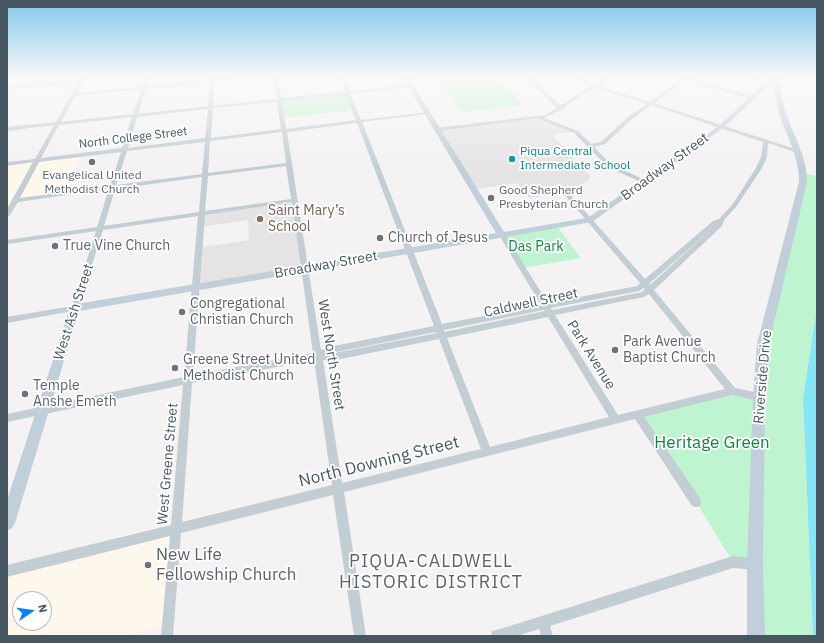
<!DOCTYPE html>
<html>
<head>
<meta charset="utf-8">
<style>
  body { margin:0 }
  #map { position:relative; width:824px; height:643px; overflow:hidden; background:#f4f2f2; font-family:"IBM Plex Sans",sans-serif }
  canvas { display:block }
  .frame { position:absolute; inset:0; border:8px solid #475761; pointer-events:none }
  .north { position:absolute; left:12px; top:591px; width:40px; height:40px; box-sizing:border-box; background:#fff; border:1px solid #b5bcc0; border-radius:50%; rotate:77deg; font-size:11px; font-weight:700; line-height:16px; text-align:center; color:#475761 }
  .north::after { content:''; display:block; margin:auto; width:14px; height:18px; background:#0882f7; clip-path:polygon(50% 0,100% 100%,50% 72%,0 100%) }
</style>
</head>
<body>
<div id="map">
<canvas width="824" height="643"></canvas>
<div class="frame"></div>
<div class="north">N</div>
</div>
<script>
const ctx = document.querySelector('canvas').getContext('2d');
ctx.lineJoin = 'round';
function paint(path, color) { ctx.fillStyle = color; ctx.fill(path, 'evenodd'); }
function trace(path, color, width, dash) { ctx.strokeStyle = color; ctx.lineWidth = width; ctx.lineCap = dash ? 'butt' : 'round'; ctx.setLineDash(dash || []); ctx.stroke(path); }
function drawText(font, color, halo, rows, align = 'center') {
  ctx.font = font + ' "IBM Plex Sans",sans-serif'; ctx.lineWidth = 3.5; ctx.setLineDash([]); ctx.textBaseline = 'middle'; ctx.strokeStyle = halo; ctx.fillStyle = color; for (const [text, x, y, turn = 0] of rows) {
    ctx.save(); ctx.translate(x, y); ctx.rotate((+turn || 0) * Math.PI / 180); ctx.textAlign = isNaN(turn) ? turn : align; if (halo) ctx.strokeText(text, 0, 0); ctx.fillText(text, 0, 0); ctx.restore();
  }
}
const commercial = new Path2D(`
  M81,155L65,194L15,200L7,210V164Z
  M176,529L168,623L124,636H7V571ZM20,599H44V623H20Z`);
const education = new Path2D(`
  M538,117L576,132L554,134V137L590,176V179L580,186L570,191L529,198L518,183L475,189L438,129Z
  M294,200L305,268L196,287L199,248L249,240L248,220L200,227L201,214Z`);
const green = new Path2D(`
  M437,78H467L469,80L499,78L524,105L462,112Z
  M347,92L354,110L282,118L279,100Z
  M803,173L817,176V307L803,398L813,636H756L755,564L733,562L696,502L637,415L732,391L759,397L763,344Z
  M556,225L581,258L522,268L502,235Z`);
const water = new Path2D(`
  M817,307V636H813L803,398Z`);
const street = new Path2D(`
  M81,78H85L77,93L142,87L145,78H149L147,86L211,80V78H242L215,82L213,106L277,99L274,78H278L281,98L345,92L340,78H344L349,91L412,85V86L410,87L350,94L361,120L427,112L429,113L427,114L362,122L442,324L541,305L499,235L502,233L505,235L548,303L637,286L640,283L563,193V191H567L645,279L713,221L719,219L732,205L756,168L761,157L763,142L651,105L632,119L605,144L594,147L612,165L647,181V183L645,184L608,167L574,133L537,118L438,131L435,129L436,128L545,115L558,107L555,106L527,78H532L559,104L561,105L591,86L568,78H576L594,84L604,78H610L598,86L650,102L682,78H690L755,97V99H751L687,80L654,103L801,151L798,153L768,143L767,157L762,168L736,207L724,220L722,226L654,290L735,388L759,393L762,394L764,397L762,400L759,401L732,395L644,417L700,498L701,502L700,506L696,507L692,506L635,419L344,492L366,636H354L333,495L181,533L173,636H161L170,536L7,577V565L171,525L183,385L7,422V414L184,377L198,216L103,230L78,310L7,323V317L72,306L96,231L7,244V240L97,227L109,189L18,202L10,215L7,217V209L33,162L7,166V162L35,159L54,125L7,131V127L56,122L78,83L9,89L7,88L80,80ZM210,82L208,106L138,114L146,89ZM595,88L647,104L628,117L601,142L591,144L578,131L544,118L565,108V106ZM141,89L133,114L61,122L75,96ZM346,94L356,120L286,129L282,101ZM277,102L281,129L211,138L213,108ZM208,109L205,138L128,148L137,117ZM132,117L122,148L41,158L59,125ZM357,123L434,326L329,347L321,350L287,132ZM282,132L286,163L208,173L210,141ZM205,142L202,174L116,185L127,151ZM121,152L110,186L20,198L39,162ZM286,166L291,199L205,211L208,176ZM202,177L199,212L104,226L115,189ZM292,202L313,353L193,375L205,215ZM717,224L650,285L649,284ZM644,288L645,289L642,292L552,310L551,308L639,291ZM649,294L725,389L618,415L555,315L644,297ZM544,310L545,311L444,332V330ZM548,317L609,417L490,447L447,338ZM436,332L437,333L329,354L331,353ZM439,339L481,449L342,483L323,360L331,361ZM314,360L332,485L182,522L192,383Z
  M745,78H753L769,84L767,85Z
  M733,556L755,558L759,560L761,564L759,568L755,570L733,568L550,626L553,636H541L539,629L517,636H491L492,631L497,630Z`);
const secondary = new Path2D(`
  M403,78H409L504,232L587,218L595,213L719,126L770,78H781C778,118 807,144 807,182L769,344L765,397L763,564L765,636H747V564L753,397L757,344L799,182C800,146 771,117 775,80L723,128L592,222L79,311L15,523L12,528L7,531V500L71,305L496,233Z`);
const markers = [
  [512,159,4,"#0f9aa8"],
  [92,162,4,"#6b7280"],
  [491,198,4,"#6b7280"],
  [260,219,4,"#8d6e63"],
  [380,238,4,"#6b7280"],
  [55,246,4,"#6b7280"],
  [182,312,4,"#6b7280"],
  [615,350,4,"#6b7280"],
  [175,368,4,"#6b7280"],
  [25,394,4,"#6b7280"],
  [148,565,4,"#6b7280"]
];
const farStreetnames = [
  ["North College Street",133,138,-7]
];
const farCulturenames = [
  ["Piqua Central",520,152],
  ["Intermediate School",520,166]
];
const farWorshipnames = [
  ["Evangelical United",92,176],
  ["Methodist Church",92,190],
  ["Good Shepherd",499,191,"left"],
  ["Presbyterian Church",499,205,"left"]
];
const streetNames = [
  ["Broadway Street",665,167,-36],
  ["Broadway Street",326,265,-10],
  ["Caldwell Street",531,303,-12],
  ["West Ash Street",74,312,-72],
  ["West North Street",331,355,81],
  ["Park Avenue",591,355,58],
  ["Riverside Drive",763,377,-85],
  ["West Greene Street",168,464,-85]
];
const educationNames = [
  ["Saint Mary’s",268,211],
  ["School",268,227]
];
const worshipNames = [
  ["Church of Jesus",388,238],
  ["True Vine Church",63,246],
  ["Congregational",190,304],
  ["Christian Church",190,320],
  ["Park Avenue",623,342],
  ["Baptist Church",623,358],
  ["Greene Street United",183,360],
  ["Methodist Church",183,376],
  ["Temple",33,386],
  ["Anshe Emeth",33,402]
];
const parkNames = [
  ["Das Park",536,247]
];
const nearParknames = [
  ["Heritage Green",712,443]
];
const nearStreetnames = [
  ["North Downing Street",379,462,-14]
];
const nearWorshipnames = [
  ["New Life",156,555],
  ["Fellowship Church",156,575]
];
const nearNeighbourhoodnames = [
  ["PIQUA-CALDWELL",431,562],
  ["HISTORIC DISTRICT",431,583]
];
paint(commercial, '#fef7ec');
paint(education, '#e5e3e4');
paint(green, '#bef4cf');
paint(water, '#87e6f5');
paint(street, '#c2cdd4');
paint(secondary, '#c1cfda');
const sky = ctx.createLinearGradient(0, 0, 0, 168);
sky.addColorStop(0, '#81c8ed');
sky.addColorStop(0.46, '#faf9f9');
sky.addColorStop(1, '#faf9f900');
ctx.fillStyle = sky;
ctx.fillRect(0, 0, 824, 168);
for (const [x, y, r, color] of markers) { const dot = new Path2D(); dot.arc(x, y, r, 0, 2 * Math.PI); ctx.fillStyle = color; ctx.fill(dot); trace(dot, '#fff', 1.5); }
drawText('12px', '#475761', '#fff', farStreetnames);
drawText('12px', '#0d838f', '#fff', farCulturenames, 'left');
drawText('12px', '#5b616d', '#fff', farWorshipnames);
drawText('14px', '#475761', '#fff', streetNames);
drawText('14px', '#785e54', '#fff', educationNames, 'left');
drawText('14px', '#5b616d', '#fff', worshipNames, 'left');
drawText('14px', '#0e8641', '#fff', parkNames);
drawText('17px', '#0e8641', '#fff', nearParknames);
drawText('17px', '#475761', '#fff', nearStreetnames);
drawText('17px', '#5b616d', '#fff', nearWorshipnames, 'left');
ctx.letterSpacing = '1px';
drawText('18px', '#5d6368', '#fff', nearNeighbourhoodnames);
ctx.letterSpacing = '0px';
</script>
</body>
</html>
